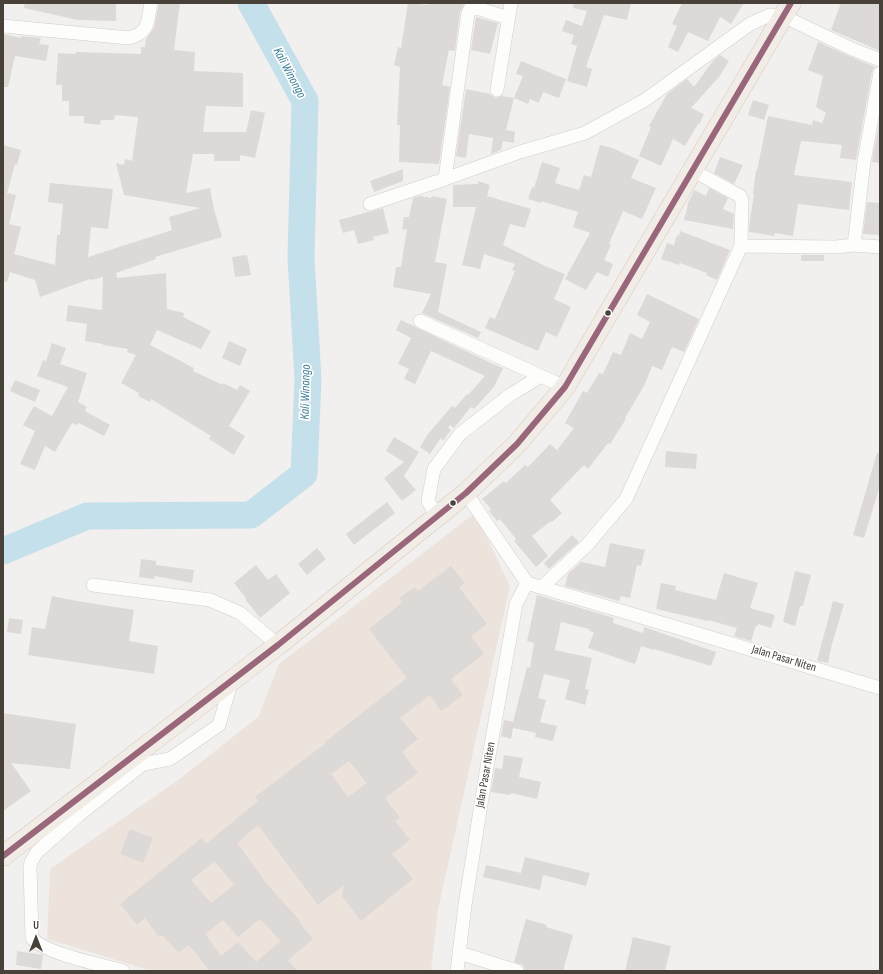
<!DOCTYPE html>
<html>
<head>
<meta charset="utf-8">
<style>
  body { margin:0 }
  #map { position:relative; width:883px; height:974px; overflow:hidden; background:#f2f0ee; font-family:"Sofia Sans Condensed",sans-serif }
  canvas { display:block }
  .frame { position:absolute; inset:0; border:4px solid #48413a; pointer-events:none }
  .north { position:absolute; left:16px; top:918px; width:40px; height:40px; -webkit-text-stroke:3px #fff; paint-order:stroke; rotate:0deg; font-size:11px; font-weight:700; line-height:16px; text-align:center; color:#48413a }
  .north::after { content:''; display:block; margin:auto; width:14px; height:18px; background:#48413a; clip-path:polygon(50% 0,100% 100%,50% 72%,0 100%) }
</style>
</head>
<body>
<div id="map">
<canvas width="883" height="974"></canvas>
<div class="frame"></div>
<div class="north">U</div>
</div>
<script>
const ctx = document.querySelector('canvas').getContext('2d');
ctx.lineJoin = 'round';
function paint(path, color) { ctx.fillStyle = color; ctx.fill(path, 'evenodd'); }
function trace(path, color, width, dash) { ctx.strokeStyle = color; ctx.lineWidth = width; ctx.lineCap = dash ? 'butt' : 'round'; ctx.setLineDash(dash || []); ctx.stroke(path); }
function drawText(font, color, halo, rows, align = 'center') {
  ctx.font = font + ' "Sofia Sans Condensed",sans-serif'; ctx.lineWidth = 3.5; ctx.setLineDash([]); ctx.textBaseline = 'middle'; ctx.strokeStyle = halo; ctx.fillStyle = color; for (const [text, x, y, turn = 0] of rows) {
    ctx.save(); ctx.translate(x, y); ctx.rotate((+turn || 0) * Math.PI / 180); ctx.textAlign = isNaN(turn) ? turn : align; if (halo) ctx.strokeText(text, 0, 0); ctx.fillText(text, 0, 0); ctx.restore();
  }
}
const commercial = new Path2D(`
  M475,513L510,586L438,910L431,971H152L47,939L50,869L181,778L258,717L279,664Z`);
const river = new Path2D(`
  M3,551L87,516L251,515L304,474L308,379L301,258L305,101L251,3`);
const building = new Path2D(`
  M25,3H116V21L78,20L24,8Z
  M159,3H180L174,50L195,52L194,71L243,73V107L206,106L203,132H246L251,110L265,113L255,158L240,155V161H214V154H193L186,193L210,188L214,209L222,237L155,257L156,259L116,273L117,278L166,273L167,309L184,313L183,317L211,331L201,349L157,330L150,345L194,368L193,371L223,385V383L237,390L240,385L250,391L229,426L245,436L234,455L209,439L211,436L151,399L150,402L138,396L139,393L121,383L136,355L127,352L128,349L103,345V344L85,341L87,324L66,321L68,305L102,310L103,277L91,280L90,279L40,297L35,280L10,272L7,282L3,281V145L21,150L17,165L15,164L7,193L16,195L9,224L21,227L14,254L55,265L57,235H60L63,204L48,202L50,183L113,189L108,229L91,227L88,257L172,230L169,217L200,208L124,195L116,163L124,165L125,159L132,161L138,117L115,115L114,120H101L100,125L84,123V116H69V101H62V85H56L58,53L76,54V52L141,54V47H145L146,39L154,28Z
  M408,3L428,5V3H465L460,12L455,51L449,50L442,85L450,87L439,164L399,162L400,125H397L400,67L394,65L398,47L401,48Z
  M574,3H631L627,20L604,15L586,67L592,69L587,87L567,81L577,46L571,44L574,35L562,31L566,20L582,26L587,11L573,8Z
  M682,3H744L731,24L720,17L708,41L688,32L678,52L668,47L677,26L672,24Z
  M841,3H880V51L831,30Z
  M476,17L498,23L490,54L471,50Z
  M3,34L21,38V36L41,38L39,44L49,45L46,61L15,56L8,87H3Z
  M818,42L849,56L875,67L872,72L856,160L840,158L842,145L801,141L794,175L852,182L849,210L798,204L793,236L775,233L774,236L749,232L750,220L754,194H753L756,170L757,171L768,116L812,125L813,120L822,123L826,113L816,107L823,76L808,70Z
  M720,55L729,61L719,77L691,108L704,114L699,125L698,124L685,146L673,139L661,166L639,156L651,127L649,126L667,94L687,79L694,87L712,62Z
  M521,61L566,79L559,98L543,92L539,103L530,99L528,104L514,98L523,76L516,74Z
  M466,89L490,94L495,98L502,96L514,98L506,130L515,132L514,143L503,141L501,150L491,154L493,138L469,134L466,158L456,156Z
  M753,100L769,105L764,120L748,115Z
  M880,118V163L872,162Z
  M600,145L612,148L639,160L631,178L656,188L642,219L623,211L609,244L611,245L604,260L613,264L608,277L597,272L586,290L565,279L590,233L573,227L578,212L541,201V203L528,199L532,187L534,188L542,162L560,168L555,183L579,190L584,175L591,177Z
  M720,157L743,165L734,184L714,173Z
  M403,169V181L374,192L370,181Z
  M478,181L490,185L487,196L531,209L525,228L510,224L503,245L545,266L565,274L554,299L571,307L557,337L546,332L538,351L485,328L490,317L495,319L515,271L512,270L515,264L484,254L480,269L462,265L476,207H453V185L478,184Z
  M709,188L728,198L723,209L734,214L733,229L684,220L688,205H687L694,190L706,196Z
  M420,196L431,198L432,196L447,199L435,262L447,264L438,312L481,332L478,338L422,313L431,294L393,287L396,267H401L407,229L402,230L404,217H409L413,198Z
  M867,202L880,203V235L863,234Z
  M383,208L389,233L373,237L374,240L358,244L354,230L343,233L339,220Z
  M680,231L730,250L717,280L706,275L707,273L680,263L679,265L661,259L667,243L674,245L677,235L679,236Z
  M247,255L251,275L235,277L232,257Z
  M801,255H824V261H801Z
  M647,294L699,319L684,352L672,347L662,370L652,366L645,384L625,418L626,419L610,444L608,443L588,469L584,465L550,500L562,513L552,522L551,521L532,536L548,556L536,567L514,541L516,539L500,519L497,521L489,511L491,509L482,499L504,481L506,483L525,465L528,467L550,444L557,450L574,428L565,423L583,391L587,393L599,373L603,374L613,352L621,355L630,333L642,339L650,322L637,315Z
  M401,320L495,365L503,368L494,387L474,409L471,407L454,428L450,425L448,428L451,430L443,441L441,438L430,454L420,447L428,434L452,406L455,408L467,394L468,395L485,376L431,351L415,384L404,379L409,369L398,364L411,338L396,330Z
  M229,341L247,349L240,366L222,358Z
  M52,343L66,348L60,364L87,373L78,402L87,407L85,411L110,425L104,436L79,423L77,425L72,423L55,452L45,446L35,470L20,464L35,431L23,425L34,406L52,416L68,387L37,376L43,360L46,361Z
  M15,380L40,390L35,402L10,391Z
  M394,437L419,452L404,476L416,490L402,501L384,478L404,462L386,451Z
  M666,451L697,454L696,469L665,467Z
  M877,453H880V485L864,538L853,535Z
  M387,502L395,513L354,545L346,534Z
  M572,535L579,542L549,569L544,563Z
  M610,543L645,550L641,566L637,565L630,598L621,596L619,601L565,586L568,574L581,562L605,567Z
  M317,548L326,559L307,575L298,564Z
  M141,559L156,561V565L194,570L192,583L155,576L154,579L139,577Z
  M256,565L268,580L276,574L290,593L260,618L245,599L246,598L234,583Z
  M451,566L465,583L459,587L487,624L471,636L484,654L451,679L463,695L441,711L430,695L400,718L418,739L402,752L418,773L385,798L400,818L395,821L410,840L392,854L413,879L361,921L342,896L344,885L318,905L258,825L237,843L266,883L300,921L299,922L313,939L288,960L297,971H210L190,946L189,947L188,945L179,953L162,935L159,937L145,918L137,925L120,904L202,838L206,844L258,801L255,797L326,743L325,742L407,678L369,629L402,603L399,598L415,587L418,591ZM349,761L367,783L348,797L331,774ZM215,861L234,885L211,903L191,880ZM260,919L281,941L256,962L238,942L221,956L205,934L223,920L238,937Z
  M795,571L811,575L803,606H800L795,626L783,622Z
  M724,573L758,583L750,608L775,615L771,628L758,624V626H756L751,641L734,636L737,628L708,620V621L656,609L661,583L676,586L675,590L716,600Z
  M537,595L614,618L613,623L643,633L644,627L716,652L711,666L654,649V650L641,646L635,664L588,648L594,632L589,631V629L561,622L555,650L592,658L585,689L589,690L585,705L565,699L570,680L544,674L538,698L546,700L540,722L557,726L553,741L535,737L536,733L513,728L511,739L501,736L504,720L513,722L527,667L530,668L534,643L527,641Z
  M52,596L77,601L134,610L129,641L158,646L154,674L28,655L32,627L45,629Z
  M833,601L844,604L832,644L828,663L817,661Z
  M9,618L23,620L21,634L7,632Z
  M3,713L76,724L70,769L11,763L31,791L3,811Z
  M504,755L523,758L519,777L541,782L537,799L511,793L510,795L491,792L495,768L502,769Z
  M130,829L153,838L143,863L120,854Z
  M525,857L590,873L586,886L543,875L540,890L483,877L486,865L521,873Z
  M526,919L547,925L546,927L573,935L563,971H525L523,965L514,962Z
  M633,937L671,946L665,971H625Z
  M17,951L43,955L41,969L16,965Z`);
const minor = new Path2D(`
  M3,26L129,38C150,32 147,22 151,3
  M497,90L511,3
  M445,179L468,13L470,9H480L508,18
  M370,204L445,179L520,152L585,133L645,100L750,24L770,15L783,16L852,49L880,60
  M854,245L864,162L880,73
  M741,246L836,247L854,245L880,247
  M420,321L565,387
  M466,493L527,583L880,688
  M437,517L428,501L434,469L460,434L510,395L541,376
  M93,585L210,600L240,613L278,645
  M542,587L587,545L626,499L741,246L742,201L740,196L692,170
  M460,953L517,971
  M123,971C103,965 43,953 32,938L30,867L31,862L37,852L79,815L143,764L170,759L219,725L232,680
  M457,971L465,905L486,773L516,604L527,583`);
const primary = new Path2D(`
  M3,856L278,645L466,493L517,444L565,387L791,3`);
const bus1 = new Path2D(`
  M3,856L278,645L466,493L517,444L565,387L791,3`);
const markers = [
  [608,313,3.5,"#48413a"],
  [453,503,3.5,"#48413a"]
];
const streetNames = [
  ["Jalan Pasar Niten",784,659,17],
  ["Jalan Pasar Niten",486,775,-80]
];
const waterNames = [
  ["Kali Winongo",289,73,62],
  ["Kali Winongo",306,392,-89]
];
paint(commercial, '#ece3dc');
trace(river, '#c4e0eb', 27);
paint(building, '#dcd9d7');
trace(minor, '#d0cecc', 14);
trace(primary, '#d2cabe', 21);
trace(minor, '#fdfdfc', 13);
trace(primary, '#f1ede6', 20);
trace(bus1, '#99667a', 6);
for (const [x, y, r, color] of markers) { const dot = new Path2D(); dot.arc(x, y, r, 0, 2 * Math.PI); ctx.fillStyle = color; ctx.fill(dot); trace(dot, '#fff', 1.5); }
drawText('12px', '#48413a', '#fff', streetNames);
drawText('italic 13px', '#3a7d9b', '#fff', waterNames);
</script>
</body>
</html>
